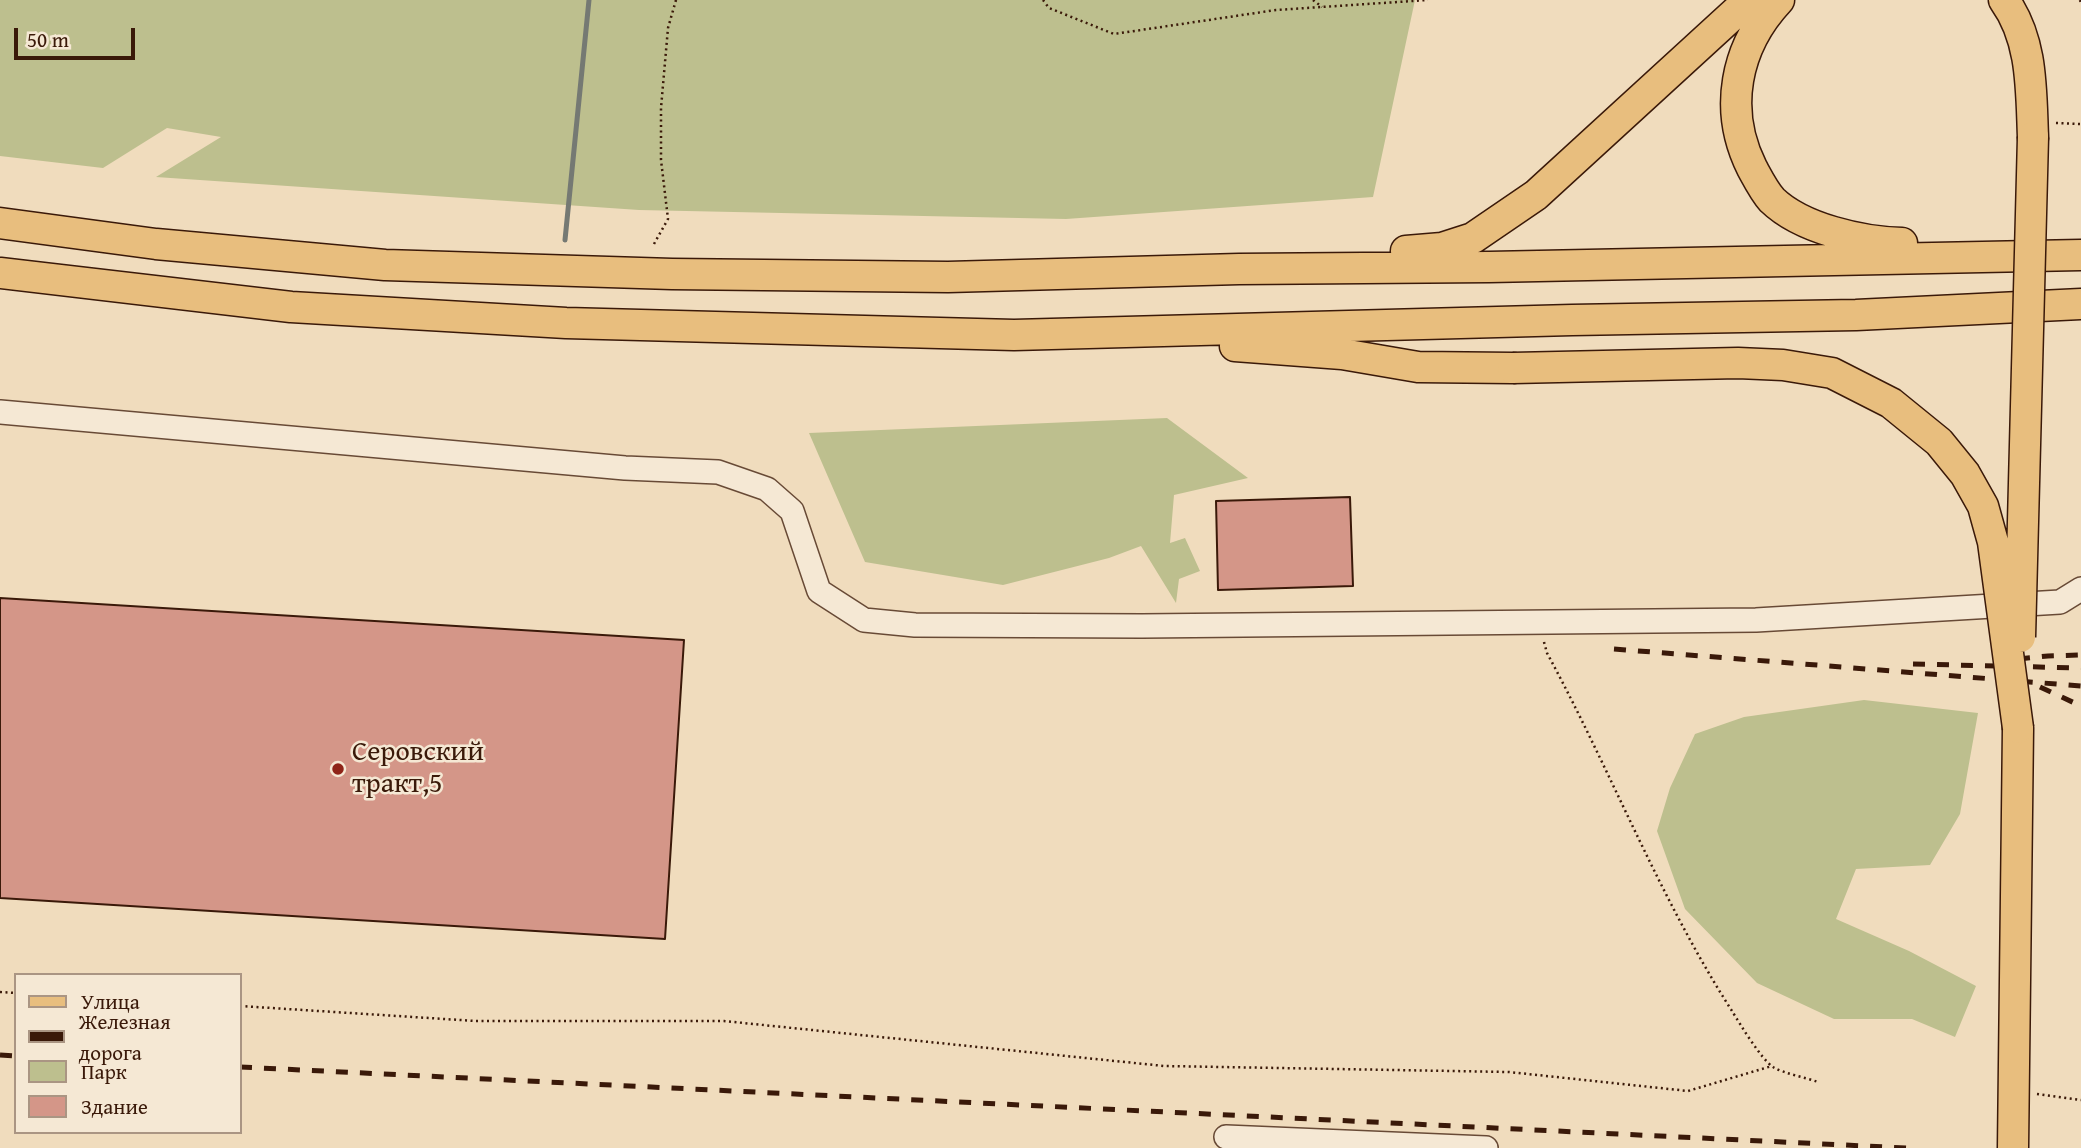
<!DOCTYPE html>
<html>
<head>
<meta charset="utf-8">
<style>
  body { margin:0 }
  #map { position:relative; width:2081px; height:1148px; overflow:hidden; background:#f0dcbd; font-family:"Gentium Book Plus",serif }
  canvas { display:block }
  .legend { position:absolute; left:14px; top:973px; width:228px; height:161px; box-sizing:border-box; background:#f5e8d4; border:2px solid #aa9583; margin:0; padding:9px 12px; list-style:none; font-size:21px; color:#3a1909 }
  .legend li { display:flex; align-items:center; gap:14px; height:35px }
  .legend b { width:35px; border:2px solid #aa9583 }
  .scale { position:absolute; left:14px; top:28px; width:121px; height:32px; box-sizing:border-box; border:4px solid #3a1909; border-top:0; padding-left:9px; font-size:21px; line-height:24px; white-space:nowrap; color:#3a1909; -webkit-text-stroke:5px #f5e8d4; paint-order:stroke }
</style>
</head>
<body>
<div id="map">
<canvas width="2081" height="1148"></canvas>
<ul class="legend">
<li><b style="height:9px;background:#e8be7e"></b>Улица</li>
<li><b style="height:9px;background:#3a1909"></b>Железная дорога</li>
<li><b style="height:19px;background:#bdbf8e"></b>Парк</li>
<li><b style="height:19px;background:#d49688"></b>Здание</li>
</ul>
<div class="scale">50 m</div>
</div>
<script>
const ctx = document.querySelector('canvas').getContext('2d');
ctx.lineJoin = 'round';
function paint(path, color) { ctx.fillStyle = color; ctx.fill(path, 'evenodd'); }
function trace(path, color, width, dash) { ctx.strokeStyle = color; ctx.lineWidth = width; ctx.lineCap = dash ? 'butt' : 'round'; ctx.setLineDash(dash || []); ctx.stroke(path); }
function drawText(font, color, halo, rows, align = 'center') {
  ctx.font = font + ' "Gentium Book Plus",serif'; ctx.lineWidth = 5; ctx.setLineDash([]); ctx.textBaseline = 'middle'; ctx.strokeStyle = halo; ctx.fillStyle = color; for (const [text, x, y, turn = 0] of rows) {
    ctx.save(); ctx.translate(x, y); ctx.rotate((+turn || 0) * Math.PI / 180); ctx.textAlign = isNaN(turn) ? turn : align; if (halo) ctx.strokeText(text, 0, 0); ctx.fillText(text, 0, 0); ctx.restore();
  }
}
const green = new Path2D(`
  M0,0H1415L1373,197L1066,219L639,210L156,177L221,137L167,128L103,168L0,156Z
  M1167,418L1248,478L1174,495L1170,543L1185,538L1200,571L1179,579L1176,603L1141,546L1109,558L1003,585L865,562L809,433Z
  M1864,700L1978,713L1960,814L1930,865L1856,869L1836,919L1909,951L1976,986L1955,1037L1912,1019H1834L1757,983L1685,909L1657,831L1670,788L1695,734L1744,717Z`);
const stream = new Path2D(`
  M565,240L589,0`);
const building = new Path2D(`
  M1350,497L1353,586L1218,590L1216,501Z
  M0,598L684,640L665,939L0,898Z`);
const path = new Path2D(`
  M1043,0L1049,8L1114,34L1276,10L1428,0
  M1313,0L1322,7
  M2080,0L2081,3
  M2056,123L2081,124
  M654,244L668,219L661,160V108L668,28L676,0
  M1544,642L1547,653C1611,771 1659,897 1732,1011C1740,1024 1761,1059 1773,1067C1785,1074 1804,1077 1818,1082
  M0,992L16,993
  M240,1006L476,1021H724L1164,1066L1509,1072L1688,1091L1772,1066
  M2037,1094L2081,1100`);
const minor = new Path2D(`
  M0,412L625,468L718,472L767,489L792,511L819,591L864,620L915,625L1142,626L1756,620L2060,602L2081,589
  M1226,1137L1486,1148`);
const major = new Path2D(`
  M1779,0C1735,47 1723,110 1752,168C1758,179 1764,191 1772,200C1802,229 1862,242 1902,243
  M2004,0C2033,40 2031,90 2033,137
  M0,223L156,244L385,265L672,274L948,277L1239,269L1489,267L2081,255
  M1406,251L1442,248L1473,238L1536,195L1749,0
  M0,273L291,307L566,323L1014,335L1572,320L1856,315L2081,304
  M1235,346L1342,354L1418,367L1513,368
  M2013,1148L2018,728`);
const rail = new Path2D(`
  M1614,649L2081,686
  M2018,659L2048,656L2081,655
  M1913,664L2081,668
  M2040,687L2081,706
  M0,1055L16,1056
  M240,1067L1906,1148`);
const majorBridge = new Path2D(`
  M1513,368L1738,363L1783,365L1832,373L1891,403L1939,442L1965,474L1983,506L1993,542L2018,728
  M2020,637L2033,137`);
const markers = [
  [338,769,7,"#8f2418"]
];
const poiNames = [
  ["Серовский",352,753],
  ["тракт,5",352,785]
];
paint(green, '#bdbf8e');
trace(stream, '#757973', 5);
paint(building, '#d49688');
trace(building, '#3a1909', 2);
trace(minor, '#684a36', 26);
trace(major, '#3a1909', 33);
trace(path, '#3a1909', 2.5, [2, 3.5]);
trace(minor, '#f5e8d4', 23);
trace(major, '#e8be7e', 30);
trace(rail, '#3a1909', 5, [12, 12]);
trace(majorBridge, '#3a1909', 33, []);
trace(majorBridge, '#e8be7e', 30);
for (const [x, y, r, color] of markers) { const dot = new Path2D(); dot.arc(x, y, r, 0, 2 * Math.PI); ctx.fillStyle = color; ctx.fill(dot); trace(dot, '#f5e8d4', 2.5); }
drawText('28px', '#3a1909', '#f5e8d4', poiNames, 'left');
</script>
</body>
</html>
